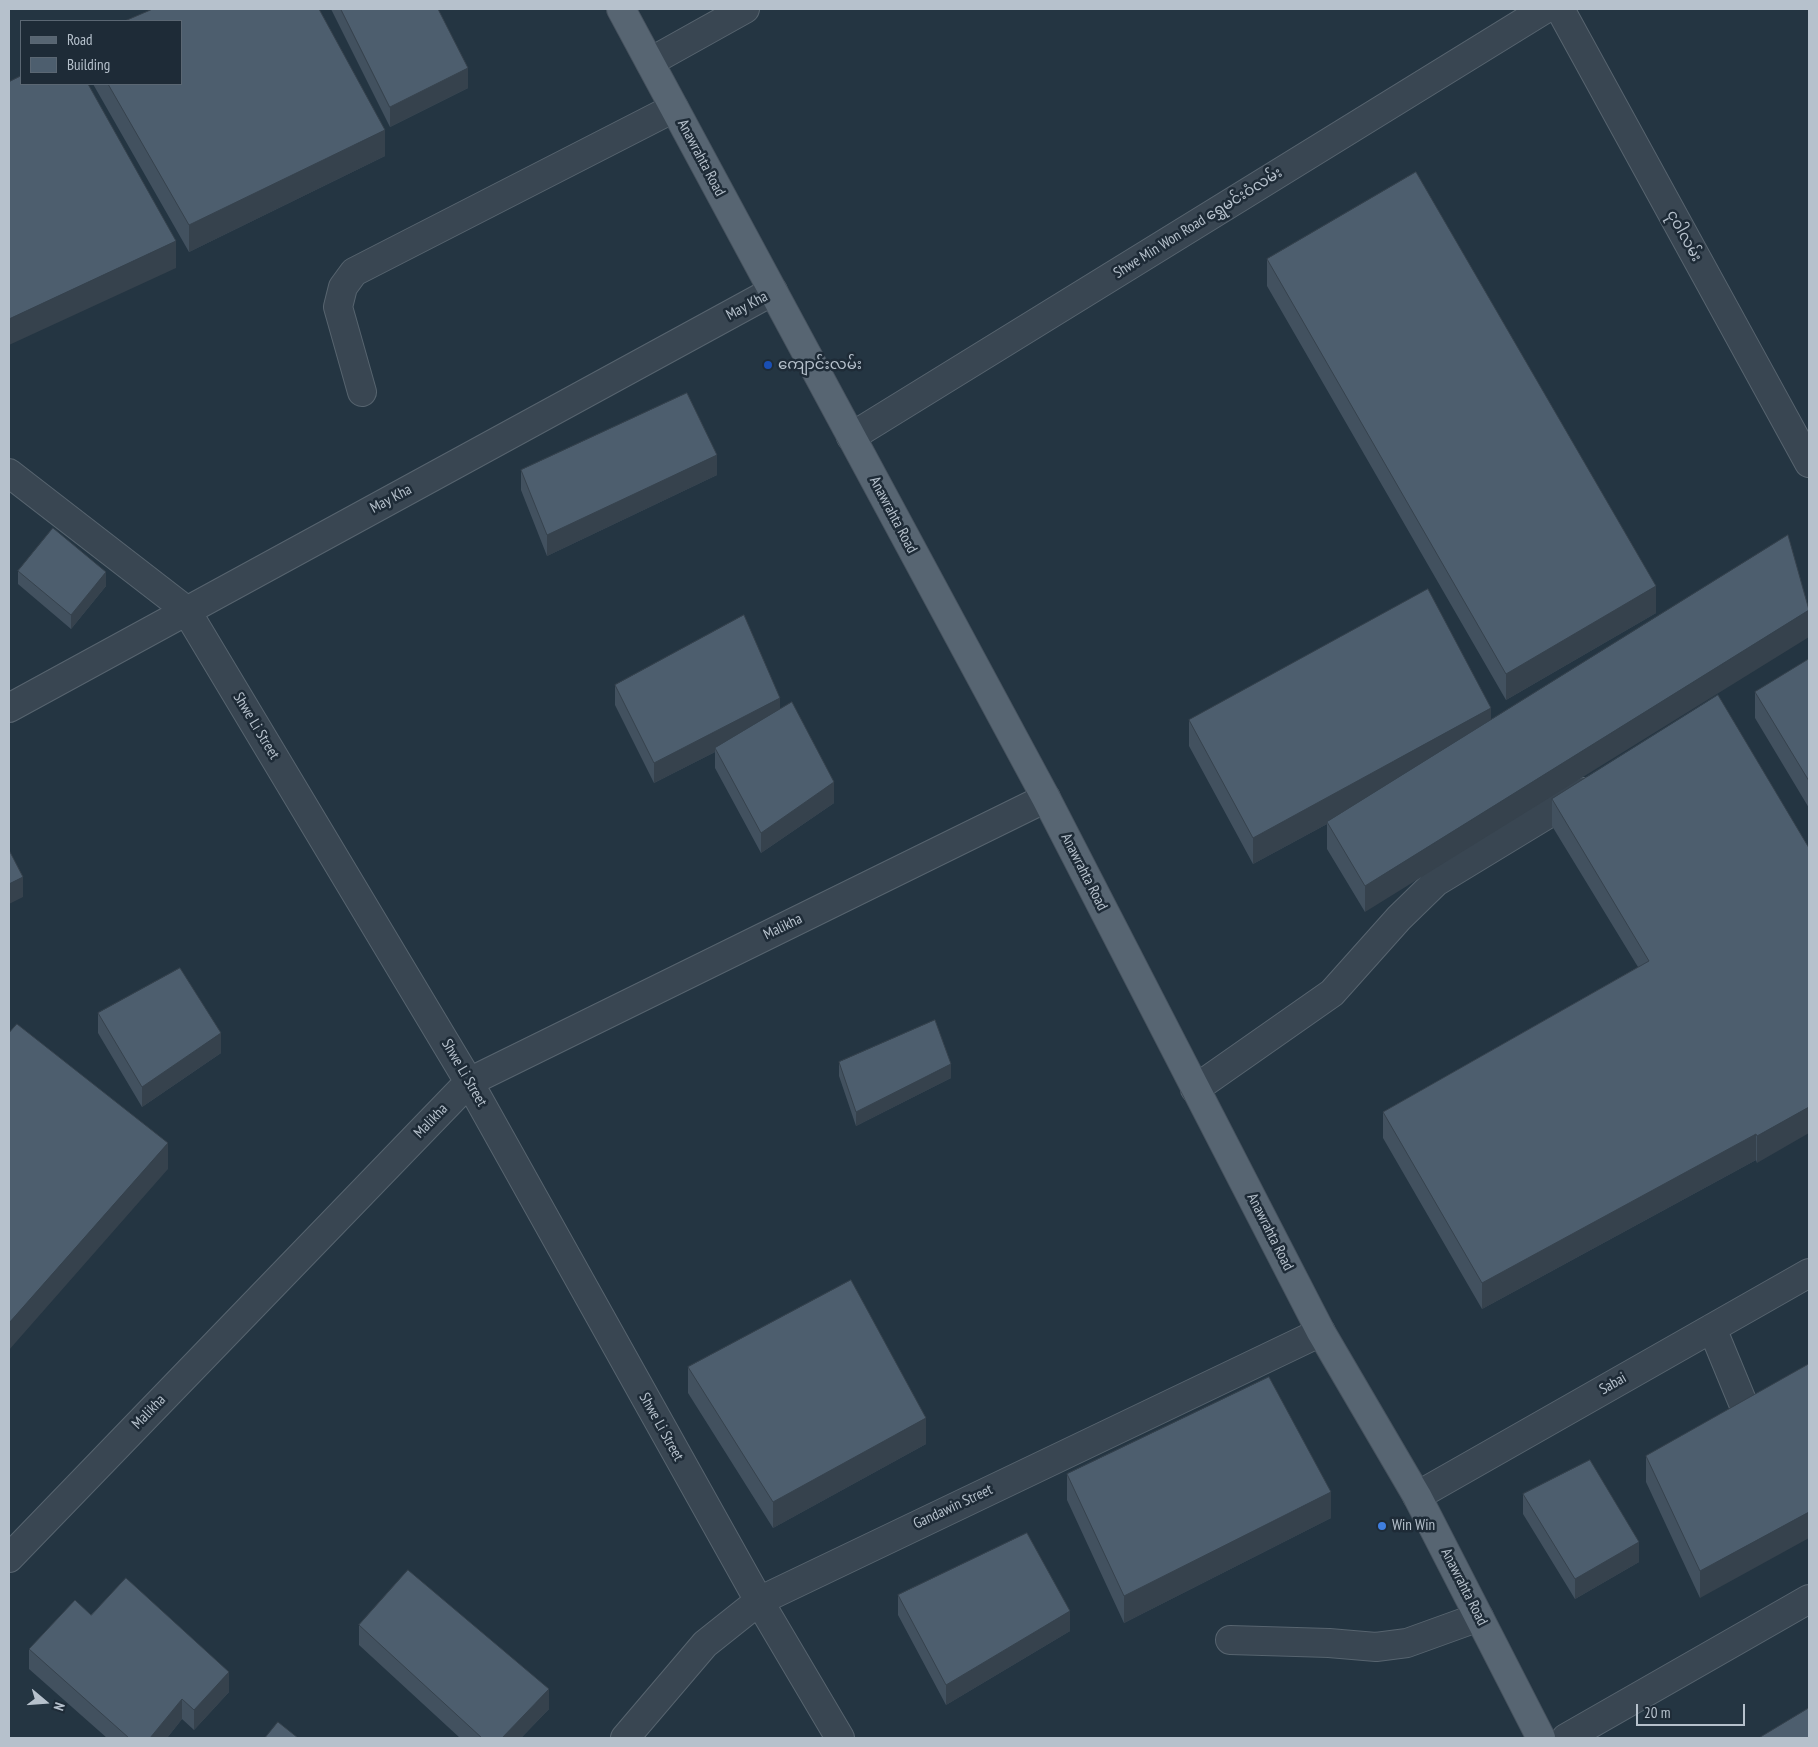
<!DOCTYPE html>
<html>
<head>
<meta charset="utf-8">
<style>
  body { margin:0 }
  #map { position:relative; width:1818px; height:1747px; overflow:hidden; background:#243542; font-family:"PT Sans Narrow",sans-serif }
  canvas { display:block }
  .frame { position:absolute; inset:0; border:10px solid #b6c1cc; pointer-events:none }
  .legend { position:absolute; left:20px; top:20px; width:162px; height:65px; box-sizing:border-box; background:#1e2b37; border:1px solid #5b6773; margin:0; padding:6px 9px; list-style:none; font-size:15px; color:#b6c1cc }
  .legend li { display:flex; align-items:center; gap:10px; height:25px }
  .legend b { width:25px; border:1px solid #5b6773 }
  .north { position:absolute; left:20px; top:1677px; width:50px; height:50px; -webkit-text-stroke:4px #1e2b37; paint-order:stroke; rotate:108deg; font-size:14px; font-weight:700; line-height:20px; text-align:center; color:#b6c1cc }
  .north::after { content:''; display:block; margin:auto; width:18px; height:22px; background:#b6c1cc; clip-path:polygon(50% 0,100% 100%,50% 72%,0 100%) }
  .scale { position:absolute; left:1636px; top:1704px; width:109px; height:22px; box-sizing:border-box; border:2px solid #b6c1cc; border-top:0; padding-left:6px; font-size:15px; line-height:18px; white-space:nowrap; color:#b6c1cc; -webkit-text-stroke:4px #1e2b37; paint-order:stroke }
</style>
</head>
<body>
<div id="map">
<canvas width="1818" height="1747"></canvas>
<div class="frame"></div>
<ul class="legend">
<li><b style="height:6px;background:#576572"></b>Road</li>
<li><b style="height:14px;background:#4d5e6e"></b>Building</li>
</ul>
<div class="north">N</div>
<div class="scale">20 m</div>
</div>
<script>
const ctx = document.querySelector('canvas').getContext('2d');
ctx.lineJoin = 'round';
function trace(path, color, width, dash) { ctx.strokeStyle = color; ctx.lineWidth = width; ctx.lineCap = dash ? 'butt' : 'round'; ctx.setLineDash(dash || []); ctx.stroke(path); }
function paint(path, color) { ctx.fillStyle = color; ctx.fill(path, 'evenodd'); }
function drawText(font, color, halo, rows, align = 'center') {
  ctx.font = font + ' "PT Sans Narrow","Noto Sans Myanmar",sans-serif'; ctx.lineWidth = 5; ctx.setLineDash([]); ctx.textBaseline = 'middle'; ctx.strokeStyle = halo; ctx.fillStyle = color; for (const [text, x, y, turn = 0] of rows) {
    ctx.save(); ctx.translate(x, y); ctx.rotate((+turn || 0) * Math.PI / 180); ctx.textAlign = isNaN(turn) ? turn : align; if (halo) ctx.strokeText(text, 0, 0); ctx.fillText(text, 0, 0); ctx.restore();
  }
}
const minor = new Path2D(`
  M1560,9L1809,463
  M650,62L745,9
  M362,392L338,307L343,287L354,272L674,108
  M851,437L1545,9
  M9,473L186,610L469,1082L759,1601L840,1738
  M9,708L773,291
  M1195,1089L1332,993L1399,918L1436,882L1584,792
  M1712,1328L1745,1408
  M1417,1496L1809,1273
  M9,1558L469,1082L1046,798
  M1230,1640L1329,1643L1376,1647L1407,1643L1479,1617
  M625,1738L705,1644L759,1601L1321,1332
  M1566,1738L1809,1599`);
const major = new Path2D(`
  M621,9L1046,798L1321,1332L1417,1496L1541,1738`);
const wall = new Path2D(`
  M331,9H438L468,88L390,127Z
  M93,84H181L385,156L189,252Z
  M1267,259L1656,613L1506,700L1267,286Z
  M521,470L717,475L547,556L521,490Z
  M18,571L106,586L71,629L18,584Z
  M1428,589L1365,912L1327,849V824L1253,864L1189,746V720Z
  M1809,659V808L1755,718V692Z
  M615,685L780,708L834,803L761,853L715,768V752L654,783L615,705Z
  M1552,799L1809,848L1757,1163L1756,1160L1482,1309L1383,1138V1112L1638,967L1552,826Z
  M98,1013L221,1053L142,1107L98,1033Z
  M839,1062L951,1078L856,1126L839,1076Z
  M1809,1364L1700,1598L1646,1482V1456Z
  M688,1367L926,1444L773,1528L688,1393Z
  M1067,1474L1331,1518L1124,1623L1067,1500Z
  M1523,1494L1639,1562L1575,1599L1523,1514Z
  M898,1595L1070,1631L946,1705L898,1615Z
  M91,1615L229,1692L194,1730L182,1719L167,1738H107L29,1669V1649Z
  M359,1625L549,1709L521,1738H460L359,1645Z`);
const shadedWall = new Path2D(`
  M468,68V88L390,127V107Z
  M385,130V156L189,252V225Z
  M176,241V268L9,345V319Z
  M717,455V475L547,556V535Z
  M106,572V586L71,629V615Z
  M1656,586V613L1506,700V674Z
  M1809,610V637L1365,912V886Z
  M780,698V718L715,748V752L654,783V763Z
  M1491,708V734L1327,822V824L1253,864V838Z
  M834,782V803L761,853V833Z
  M23,877V897L9,904V884Z
  M221,1033V1053L142,1107V1087Z
  M951,1064V1078L856,1126V1112Z
  M1809,1107V1133L1757,1163V1136Z
  M1756,1134V1160L1482,1309V1283Z
  M168,1143V1169L9,1350V1323Z
  M926,1418V1444L773,1528V1502Z
  M1331,1492V1518L1124,1623V1596Z
  M1809,1512V1538L1700,1598V1571Z
  M1639,1542V1562L1575,1599V1579Z
  M1070,1611V1631L946,1705V1685Z
  M229,1672V1692L194,1730V1710Z
  M549,1689V1709L521,1738H502Z
  M182,1699V1719L167,1738H150Z`);
const building = new Path2D(`
  M153,9H319L385,130L189,225L108,84H181V21H125Z
  M341,9H438L468,68L390,107Z
  M21,76V84H88L176,241L9,319V82Z
  M1416,172L1656,586L1506,674L1267,259Z
  M687,393L717,455L547,535L521,470Z
  M53,528L106,572L71,615L18,571Z
  M1788,535L1809,610L1365,886L1327,822Z
  M1428,589L1491,708L1253,838L1189,720Z
  M744,615L780,698L654,763L615,685Z
  M1809,659V781L1755,692Z
  M1718,695L1809,848V1107L1757,1136L1756,1134L1482,1283L1383,1112L1649,961L1552,799Z
  M792,702L834,782L761,833L715,748Z
  M9,850L23,877L9,884Z
  M180,968L221,1033L142,1087L98,1013Z
  M935,1020L951,1064L856,1112L839,1062Z
  M17,1024L168,1143L9,1323V1033Z
  M851,1280L926,1418L773,1502L688,1367Z
  M1809,1364V1512L1700,1571L1646,1456Z
  M1269,1377L1331,1492L1124,1596L1067,1474Z
  M1590,1460L1639,1542L1575,1579L1523,1494Z
  M1027,1533L1070,1611L946,1685L898,1595Z
  M408,1570L549,1689L502,1738H482L359,1625Z
  M126,1578L229,1672L194,1710L182,1699L150,1738H129L29,1649L75,1600L91,1615Z
  M1809,1708V1738H1759Z
  M278,1722L298,1738H265Z`);
const markers = [
  [768,365,5,"#1a4fb4"],
  [1382,1526,5,"#3f7fe0"]
];
const streetNames = [
  ["Anawrahta Road",701,158,62],
  ["Shwe Min Won Road ရွှေမင်းဝံလမ်း",1198,223,-32],
  ["ငုဝါလမ်း",1684,236,61],
  ["May Kha",747,306,-28],
  ["May Kha",391,499,-28],
  ["Anawrahta Road",893,515,62],
  ["Shwe Li Street",256,726,59],
  ["Anawrahta Road",1084,872,63],
  ["Malikha",783,927,-26],
  ["Shwe Li Street",464,1073,60],
  ["Malikha",431,1121,-46],
  ["Anawrahta Road",1270,1232,63],
  ["Sabai",1613,1384,-30],
  ["Malikha",149,1412,-46],
  ["Shwe Li Street",661,1427,61],
  ["Gandawin Street",953,1507,-25],
  ["Anawrahta Road",1464,1587,63]
];
const poiNames = [
  ["ကျောင်းလမ်း",778,365],
  ["Win Win",1392,1526]
];
trace(minor, '#57646f', 30);
trace(major, '#46525e', 30);
trace(minor, '#394652', 28);
trace(major, '#576572', 28);
paint(wall, '#42515f');
paint(shadedWall, '#36424d');
paint(building, '#4d5e6e');
trace(building, '#36424d', 1);
for (const [x, y, r, color] of markers) { const dot = new Path2D(); dot.arc(x, y, r, 0, 2 * Math.PI); ctx.fillStyle = color; ctx.fill(dot); trace(dot, '#1e2b37', 2); }
drawText('15px', '#b6c1cc', '#1e2b37', streetNames);
drawText('15px', '#b6c1cc', '#1e2b37', poiNames, 'left');
</script>
</body>
</html>
